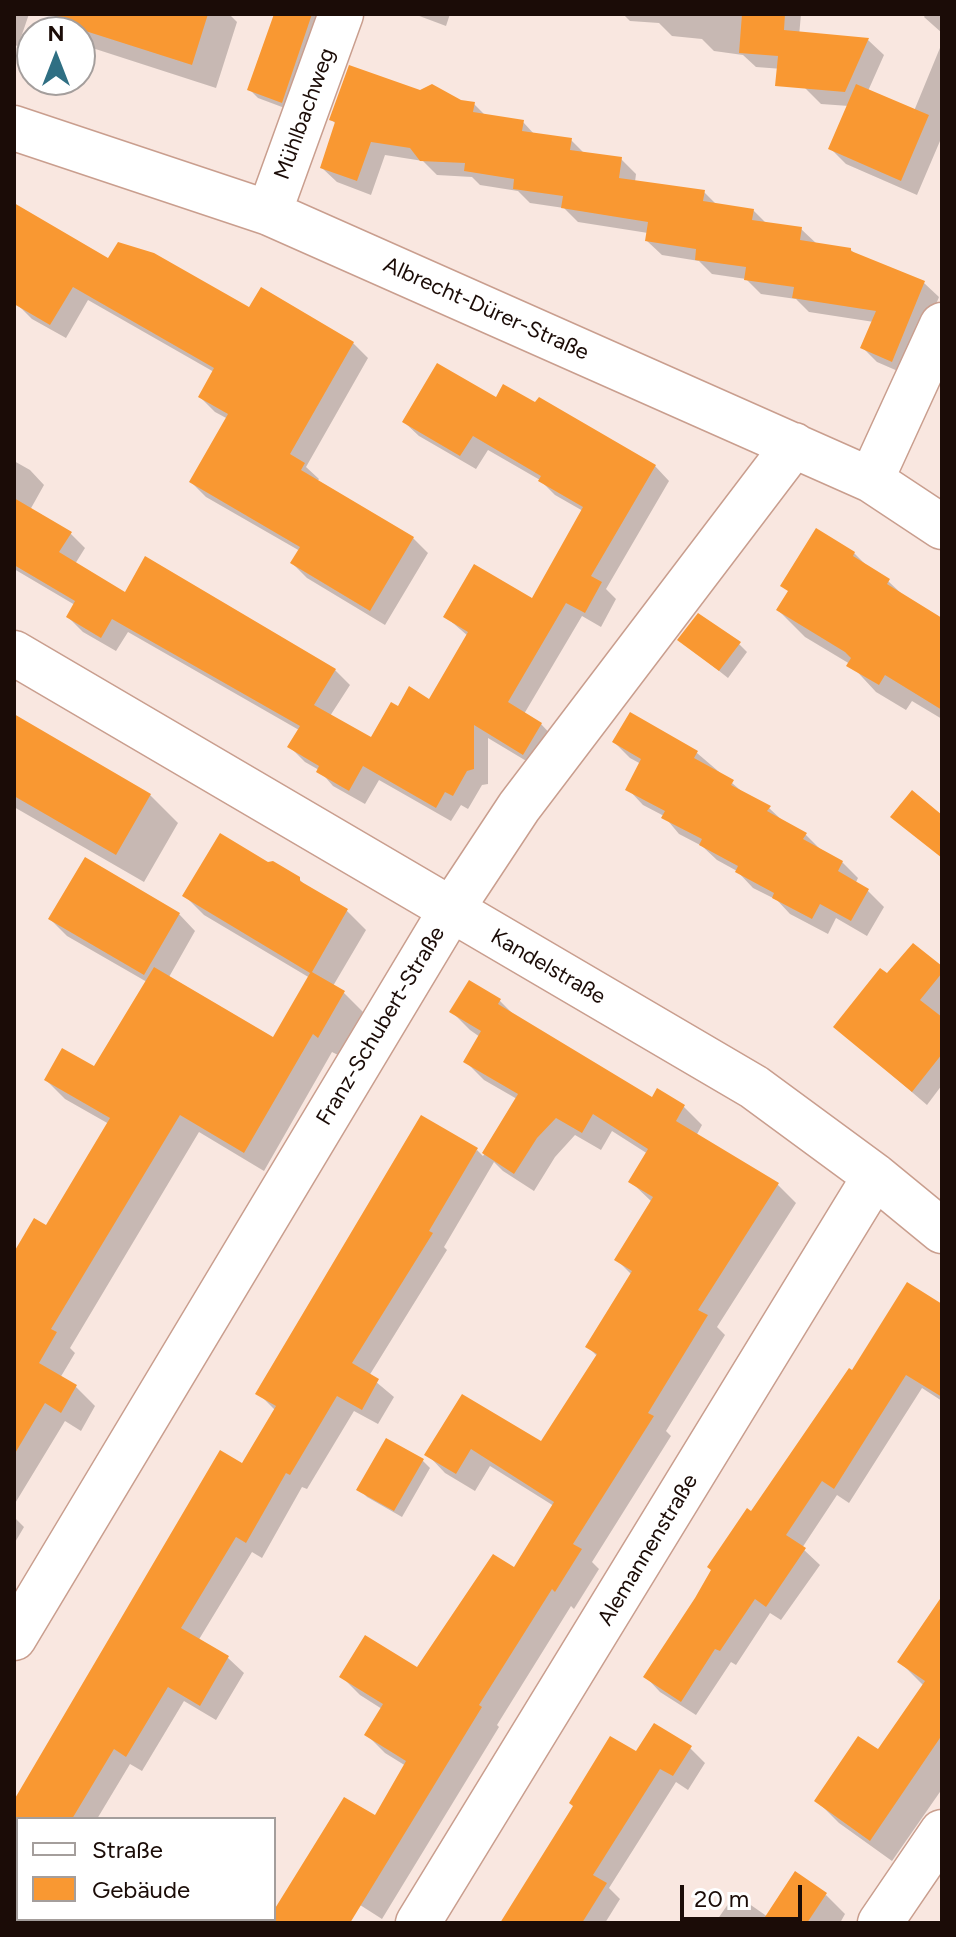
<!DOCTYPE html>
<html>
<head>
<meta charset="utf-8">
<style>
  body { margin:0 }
  #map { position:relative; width:956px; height:1937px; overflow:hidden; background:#f9e7e0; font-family:Figtree,sans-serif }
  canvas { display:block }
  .frame { position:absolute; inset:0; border:16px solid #1b0c07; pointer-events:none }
  .legend { position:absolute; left:16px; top:1817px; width:260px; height:104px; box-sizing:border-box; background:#fff; border:2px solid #a49e9c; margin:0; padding:10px 14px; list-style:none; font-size:24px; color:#1b0c07 }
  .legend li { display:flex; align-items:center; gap:16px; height:40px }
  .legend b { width:40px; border:2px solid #a49e9c }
  .north { position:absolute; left:16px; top:16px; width:80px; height:80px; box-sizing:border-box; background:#fff; border:2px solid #a49e9c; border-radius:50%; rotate:0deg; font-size:22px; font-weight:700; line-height:32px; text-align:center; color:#1b0c07 }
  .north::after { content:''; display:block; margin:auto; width:28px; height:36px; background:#2f6f83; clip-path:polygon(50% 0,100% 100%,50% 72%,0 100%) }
  .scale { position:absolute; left:680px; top:1885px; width:122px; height:36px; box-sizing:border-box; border:4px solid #1b0c07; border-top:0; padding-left:10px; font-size:24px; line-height:28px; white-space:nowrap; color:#1b0c07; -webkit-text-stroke:6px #fff; paint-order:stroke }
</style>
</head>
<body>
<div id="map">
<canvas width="956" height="1937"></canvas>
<div class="frame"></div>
<ul class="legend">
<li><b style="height:10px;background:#fff"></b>Straße</li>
<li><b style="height:22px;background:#f99832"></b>Gebäude</li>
</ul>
<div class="north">N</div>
<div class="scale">20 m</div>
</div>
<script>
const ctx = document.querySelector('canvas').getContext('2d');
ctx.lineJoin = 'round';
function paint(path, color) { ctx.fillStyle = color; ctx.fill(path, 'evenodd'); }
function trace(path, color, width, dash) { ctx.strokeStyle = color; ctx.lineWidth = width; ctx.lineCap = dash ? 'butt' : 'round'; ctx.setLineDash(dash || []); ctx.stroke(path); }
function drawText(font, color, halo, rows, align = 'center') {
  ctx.font = font + ' Figtree,sans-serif'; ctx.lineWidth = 6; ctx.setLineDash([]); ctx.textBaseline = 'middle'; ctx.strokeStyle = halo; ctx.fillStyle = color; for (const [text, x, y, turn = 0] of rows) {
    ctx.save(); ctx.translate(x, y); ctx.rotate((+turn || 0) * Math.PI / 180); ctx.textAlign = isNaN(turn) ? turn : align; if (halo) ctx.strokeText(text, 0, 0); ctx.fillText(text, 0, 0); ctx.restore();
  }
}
const shadow = new Path2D(`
  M14,14H29L18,46L14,45Z
  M55,14H229L237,22L216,88L80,44V32H66L54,19Z
  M276,14H323L290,110L258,98L250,90Z
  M414,14H450L446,26Z
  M623,14H801L796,70L756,67L743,55L714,51L702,39L672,36L659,23L630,21Z
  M926,14H942V33L924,17Z
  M868,40L884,55L868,91L914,111L942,43V142L940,141L917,195L846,164L831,149L849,106L821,104L805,88Z
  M420,92L474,104L486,116L523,122L535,135L571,140L585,154L621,159L636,174L635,182L704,192L717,205L753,210L767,224L801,229L817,244L850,249L856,255L924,283L939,297L907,375L877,362L863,348L874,322L809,312L796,299L761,294L746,279L712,274L699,261L662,255L647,241L648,233L578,222L564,208L530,203L518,191L480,185L472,177L437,175L423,161L385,155L371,195L337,182L322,168L337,125L332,120Z
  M14,205L109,260L353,343L368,358L306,467L319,479L317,482L413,538L428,553L385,625L307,578L292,563L300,551L206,497L191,482L228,419L215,412L200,397L214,372L88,300L66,338L32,319L17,304L14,276Z
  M496,400L655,466L669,481L606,589L616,599L601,627L582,616L524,714L541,724L555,739L538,768L488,738V784L482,785L468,809L461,805L451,821L379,780L365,804L333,786L319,770L305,762L290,747L299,730L128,632L116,651L83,632L68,617L75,605L14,569V461L30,470L44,485L30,510L70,533L85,548L75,564L126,594L335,670L350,685L330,716L372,740L398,709L430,701L468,636L446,617L533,600L583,511L555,495L540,480L488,450L476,469L419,436L404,422Z
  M854,553L871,570L888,581L905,597L942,625V719L912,701L906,710L876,692L850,664L805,637L778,610Z
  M680,640L739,644L747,652L728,678Z
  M14,717L150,795L178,823L144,882L14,807Z
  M614,742L697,753L746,795L769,808L786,824L806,835L822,851L842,862L858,878L855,884L868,891L884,907L867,936L836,918L828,934L790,914L777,900L753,888L737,871L717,860L702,846L679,834L664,816L643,805L628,789L641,764L630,758Z
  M268,864L299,879L308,888L347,911L366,930L333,986L344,993L363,1012L338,1055L332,1052L264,1171L199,1132L70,1348L75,1353L60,1378L76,1387L95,1406L81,1431L65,1421L14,1505V1256L47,1228L109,1124L65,1099L46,1080L95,1069L147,982L67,936L50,919L179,914L195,931L169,977L274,1040L310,978L204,915L185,896Z
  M942,969V1085L927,1105L836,1027L888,976Z
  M499,1000L518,1019L653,1100L684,1107L702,1125L696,1136L778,1185L796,1203L717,1327L725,1335L666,1431L671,1436L592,1562L599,1569L574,1609L571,1606L497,1725L499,1727L382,1919L324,1882L376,1818L406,1766L385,1753L366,1734L382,1709L360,1695L342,1677L417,1670L515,1569L554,1506L490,1466L475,1491L445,1473L427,1454L462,1397L542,1444L598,1357L588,1347L632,1275L616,1259L652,1202L631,1182L648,1154L612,1131L601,1150L575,1135L555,1157L534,1191L503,1171L494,1162L444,1247L447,1250L369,1376L394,1397L378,1424L354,1411L307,1489L302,1487L262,1558L252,1552L198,1641L228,1658L244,1673L216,1720L184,1701L142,1771L130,1764L97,1819H18V1841L14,1837V1803L243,1465L276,1411L258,1393L477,1150L483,1156L517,1099L484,1080L465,1061L480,1037L470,1030L452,1012Z
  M942,1306V1401L922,1388L849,1503L837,1495L802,1548L820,1565L781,1620L770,1613L736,1665L731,1662L696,1715L660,1692L646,1677L752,1514L853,1373Z
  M422,1460L430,1468L402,1517L367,1497L359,1489Z
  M14,1517L24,1527L14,1544Z
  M942,1600V1789L892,1861L839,1823L817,1801L878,1752L924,1686L900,1662Z
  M690,1748L705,1763L688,1790L676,1782L609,1888L620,1899L605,1923H508L636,1754Z
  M735,1894L768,1917L826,1895L845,1914L840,1923H715Z
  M274,1915L286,1923L186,1921L274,1919Z`);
const building = new Path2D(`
  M56,14H208L192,65L54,21Z
  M274,14H312L282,103L247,90Z
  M742,14H785L784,30L869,38L845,92L775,86L778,56L739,53Z
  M349,65L420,90L432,84L461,100L475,102L473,112L524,120L522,131L572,138L570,150L622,157L619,178L705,190L703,201L754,209L752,220L802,227L800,240L851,248V251L925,281L892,362L860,348L876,311L792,298L794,287L744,280L746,267L695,260L696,249L645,241L648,222L561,208L563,196L513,189L514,179L464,171L465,163L420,161L410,148L371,142L357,181L320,168L335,122L329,120Z
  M856,84L929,115L901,181L828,149Z
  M14,203L108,258L118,242L154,253L249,307L261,287L354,342L290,454L305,463L301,470L414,537L370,611L290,563L300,547L189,482L228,414L198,397L214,368L73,287L50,325L14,304Z
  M437,363L496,397L503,384L535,402L539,397L656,465L591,576L602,582L585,613L566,603L508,702L542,723L523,755L474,725V769L467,771L453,796L445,792L436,808L363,766L349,791L316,772L319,766L287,747L300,726L112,619L101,638L66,617L75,601L14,565V498L72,532L59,552L125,592L145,556L336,669L314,705L371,737L391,702L398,706L409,686L429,699L468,632L443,617L474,564L532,598L583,507L538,481L541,476L473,436L460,456L402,422Z
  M816,528L855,552L853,556L890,579L887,584L942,618V710L885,675L879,685L846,666L851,658L845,652L776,610L788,591L780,586Z
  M698,613L741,642L719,671L677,640Z
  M630,712L698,751L694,758L734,780L731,785L771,806L767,811L807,833L803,839L843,861L838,871L869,889L851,921L820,904L812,919L772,898L774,893L735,872L738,866L699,845L702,839L661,818L665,811L625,790L641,759L612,742Z
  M14,714L151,794L116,855L14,796Z
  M912,790L942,815V858L890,817Z
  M220,833L268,862L273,861L300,877V881L348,909L312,972L345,991L318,1038L313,1034L244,1153L180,1115L51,1329L57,1332L39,1363L77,1385L61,1413L45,1403L14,1455V1252L34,1218L46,1225L110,1118L44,1080L62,1048L94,1066L154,967L273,1037L310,973L182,896Z
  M85,857L180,913L144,975L48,919Z
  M913,943L942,966V973L920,1000L942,1017V1054L912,1092L833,1027L880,968L887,973Z
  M469,980L501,999L498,1004L652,1097L657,1088L685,1105L676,1121L779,1183L698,1310L708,1315L648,1413L654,1416L573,1544L582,1549L555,1592L552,1589L479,1705L482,1707L350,1923H266L268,1919H274V1910L344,1797L375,1815L406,1761L364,1735L383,1704L339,1677L365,1635L417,1667L493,1554L514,1567L554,1502L471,1449L456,1474L424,1455L462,1394L541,1441L597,1354L585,1347L632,1271L614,1260L653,1197L628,1182L648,1149L593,1114L582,1133L556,1118L537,1138L514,1174L482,1153L518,1094L463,1062L481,1031L449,1012Z
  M421,1115L478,1148L429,1231L433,1233L352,1363L379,1379L362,1410L337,1396L290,1475L286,1473L246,1543L236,1537L181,1628L229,1656L200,1706L168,1687L126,1757L114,1749L72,1819H14V1800L220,1450L242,1463L276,1406L255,1394Z
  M907,1282L942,1304V1397L906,1375L834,1489L822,1481L786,1535L806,1548L766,1607L755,1599L720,1651L715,1649L681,1702L643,1677L695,1598L711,1570L707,1567L747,1508L751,1511L849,1368L852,1370Z
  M386,1438L424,1459L394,1511L356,1490Z
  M942,1596V1735L870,1841L814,1801L858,1736L878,1749L925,1681L897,1662Z
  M654,1723L692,1746L673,1776L660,1769L593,1875L607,1883L582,1923H500L573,1806L569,1803L610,1736L636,1751Z
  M795,1871L827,1893L807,1923H761Z`);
const street = new Path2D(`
  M14,128L269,213L871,480L942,527
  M269,213L341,14
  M871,480L942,325
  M14,653L754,1087L875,1176L942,1231
  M14,1638L451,910L519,807L794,445
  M418,1923L875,1176
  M880,1923L942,1832`);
const streetNames = [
  ["Mühlbachweg",305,114,-70],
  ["Albrecht-Dürer-Straße",486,309,24],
  ["Kandelstraße",548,967,30],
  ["Franz-Schubert-Straße",381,1026,-59],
  ["Alemannenstraße",648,1550,-59]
];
paint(shadow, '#0003');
paint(building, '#f99832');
trace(street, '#c99e8e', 47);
trace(street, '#fff', 44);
drawText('22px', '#1b0c07', '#fff', streetNames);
</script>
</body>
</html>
